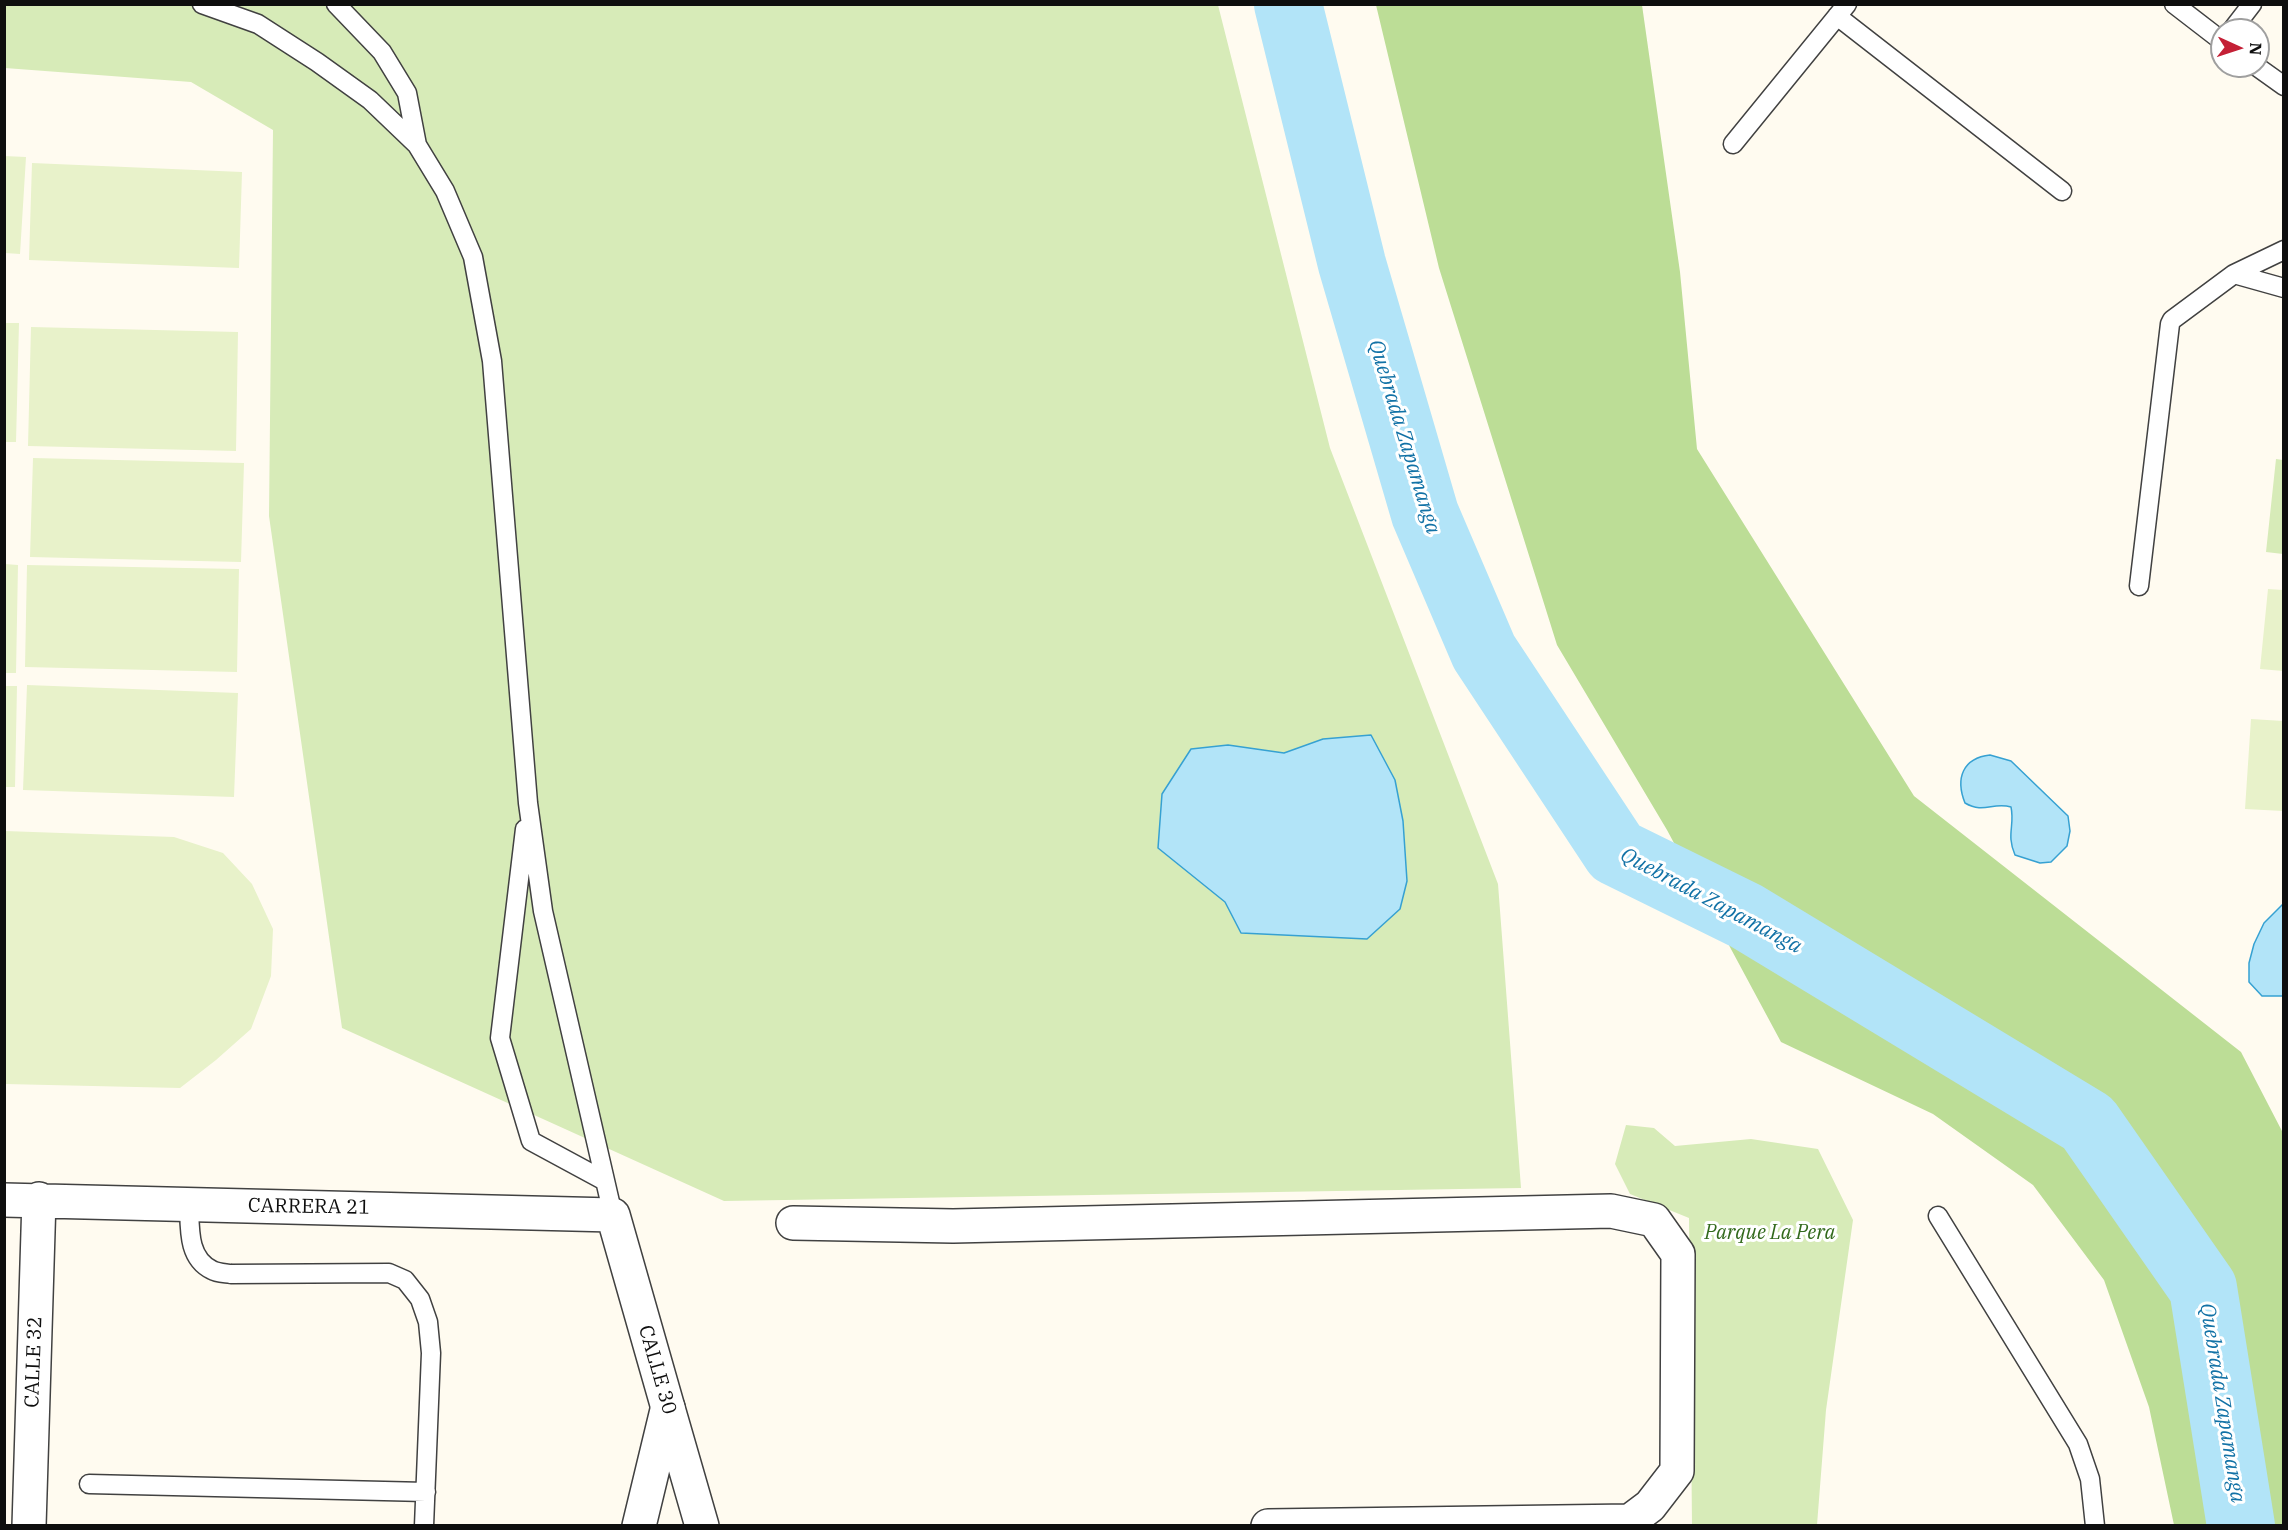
<!DOCTYPE html>
<html>
<head>
<meta charset="utf-8">
<style>
  body { margin:0 }
  #map { position:relative; width:2288px; height:1530px; overflow:hidden; background:#fffbf0; font-family:"IBM Plex Serif",serif }
  canvas { display:block }
  .frame { position:absolute; inset:0; border:6px solid #0e0e0e; pointer-events:none }
  .north { position:absolute; left:2210px; top:18px; width:60px; height:60px; box-sizing:border-box; background:#fff; border:2px solid #9f9f9f; border-radius:50%; rotate:93deg; font-size:16px; font-weight:700; line-height:24px; text-align:center; color:#0e0e0e }
  .north::after { content:''; display:block; margin:auto; width:21px; height:27px; background:#c42036; clip-path:polygon(50% 0,100% 100%,50% 72%,0 100%) }
</style>
</head>
<body>
<div id="map">
<canvas width="2288" height="1530"></canvas>
<div class="frame"></div>
<div class="north">N</div>
</div>
<script>
const ctx = document.querySelector('canvas').getContext('2d');
ctx.lineJoin = 'round';
function paint(path, color) { ctx.fillStyle = color; ctx.fill(path, 'evenodd'); }
function trace(path, color, width, dash) { ctx.strokeStyle = color; ctx.lineWidth = width; ctx.lineCap = dash ? 'butt' : 'round'; ctx.setLineDash(dash || []); ctx.stroke(path); }
function drawText(font, color, halo, rows, align = 'center') {
  ctx.font = font + ' "IBM Plex Serif",serif'; ctx.lineWidth = 6; ctx.setLineDash([]); ctx.textBaseline = 'middle'; ctx.strokeStyle = halo; ctx.fillStyle = color; for (const [text, x, y, turn = 0] of rows) {
    ctx.save(); ctx.translate(x, y); ctx.rotate((+turn || 0) * Math.PI / 180); ctx.textAlign = isNaN(turn) ? turn : align; if (halo) ctx.strokeText(text, 0, 0); ctx.fillText(text, 0, 0); ctx.restore();
  }
}
const green = new Path2D(`
  M4,5H1218L1330,448L1498,884L1521,1188L724,1201L342,1028L269,516L273,130L191,82L5,68Z
  M2276,459L2283,460V554L2266,552Z
  M1626,1125L1654,1128L1675,1146L1751,1139L1818,1149L1853,1220L1826,1410L1817,1525H1692L1689,1218L1630,1194L1615,1164Z`);
const forest = new Path2D(`
  M1376,5H1642L1680,272L1697,449L1914,796L2241,1052L2283,1133V1525H2174L2149,1407L2104,1280L2033,1185L1933,1114L1781,1042L1667,830L1557,645L1439,268Z`);
const pitch = new Path2D(`
  M4,156L26,157L20,254L5,253Z
  M32,163L242,172L239,268L29,260Z
  M5,323H19L16,442H5Z
  M31,327L238,332L236,451L28,446Z
  M33,458L244,463L241,562L30,557Z
  M5,564L18,565L16,673H5Z
  M27,565L239,569L237,672L25,667Z
  M2268,589L2283,590V671L2260,669Z
  M27,685L238,693L234,797L23,790Z
  M5,686H17L15,787H5Z
  M2251,719L2283,721V811L2245,809Z
  M5,831L174,837L223,853L252,884L273,929L271,976L251,1029L216,1060L180,1088L5,1084Z`);
const water = new Path2D(`
  M1371,735L1395,780L1403,821L1407,881L1400,909L1367,939L1241,933L1225,902L1158,848L1162,794L1191,749L1228,745L1284,753L1323,739Z
  M1990,755L2011,761L2068,816L2070,831L2067,846L2051,862L2040,863L2015,855C2006,834 2015,826 2011,807C1992,802 1984,814 1965,803C1955,778 1963,758 1990,755Z
  M2283,904V996H2262L2249,982V963L2254,944L2264,923Z`);
const river = new Path2D(`
  M1288,4L1352,264L1425,514L1484,652L1616,852L1746,916L2088,1123L2203,1288L2241,1526`);
const service = new Path2D(`
  M202,4L258,24L317,62L370,100L417,145L445,191L473,257L492,361L528,803L543,911L613,1215
  M336,4L382,52L407,93L417,145
  M2174,4L2222,41
  M1837,16L2062,191
  M2232,30L2252,4
  M2256,66L2284,86
  M1733,144L1847,4
  M2234,274L2284,288
  M2139,586L2170,324L2172,320L2234,274L2284,250
  M525,829L500,1038L531,1141L605,1181
  M189,1204C190,1227 187,1258 212,1270C217,1273 225,1273 231,1274L389,1273L405,1280L420,1299L428,1322L431,1353L424,1526
  M1938,1216L2078,1444L2090,1479L2095,1526
  M89,1484L426,1492`);
const minor = new Path2D(`
  M4,1200L613,1215L668,1408
  M793,1223L953,1226L1611,1211L1654,1220L1678,1254L1677,1471L1650,1506L1630,1521L1268,1526
  M29,1526L39,1199`);
const tertiary = new Path2D(`
  M668,1408L702,1526
  M639,1526L667,1410`);
const streetNames = [
  ["CARRERA 21",309,1207,1],
  ["CALLE 32",34,1362,-88],
  ["CALLE 30",657,1370,74]
];
const parkNames = [
  ["Parque La Pera",1770,1233]
];
const waterNames = [
  ["Quebrada Zapamanga",1404,437,73],
  ["Quebrada Zapamanga",1711,901,28],
  ["Quebrada Zapamanga",2222,1403,81]
];
paint(green, '#d7ebb8');
paint(forest, '#bcdd96');
paint(pitch, '#e8f2ca');
paint(water, '#b2e4f8');
trace(water, '#36a1d2', 1.5);
trace(river, '#b2e4f8', 68);
trace(service, '#414141', 21);
trace(minor, '#414141', 36);
trace(tertiary, '#414141', 36);
trace(service, '#fff', 18);
trace(minor, '#fff', 33);
trace(tertiary, '#fff', 33);
drawText('20px', '#0e0e0e', '#fff', streetNames);
drawText('italic 20px', '#32691c', '#fff', parkNames);
drawText('italic 21px', '#1272a6', '#fff', waterNames);
</script>
</body>
</html>
